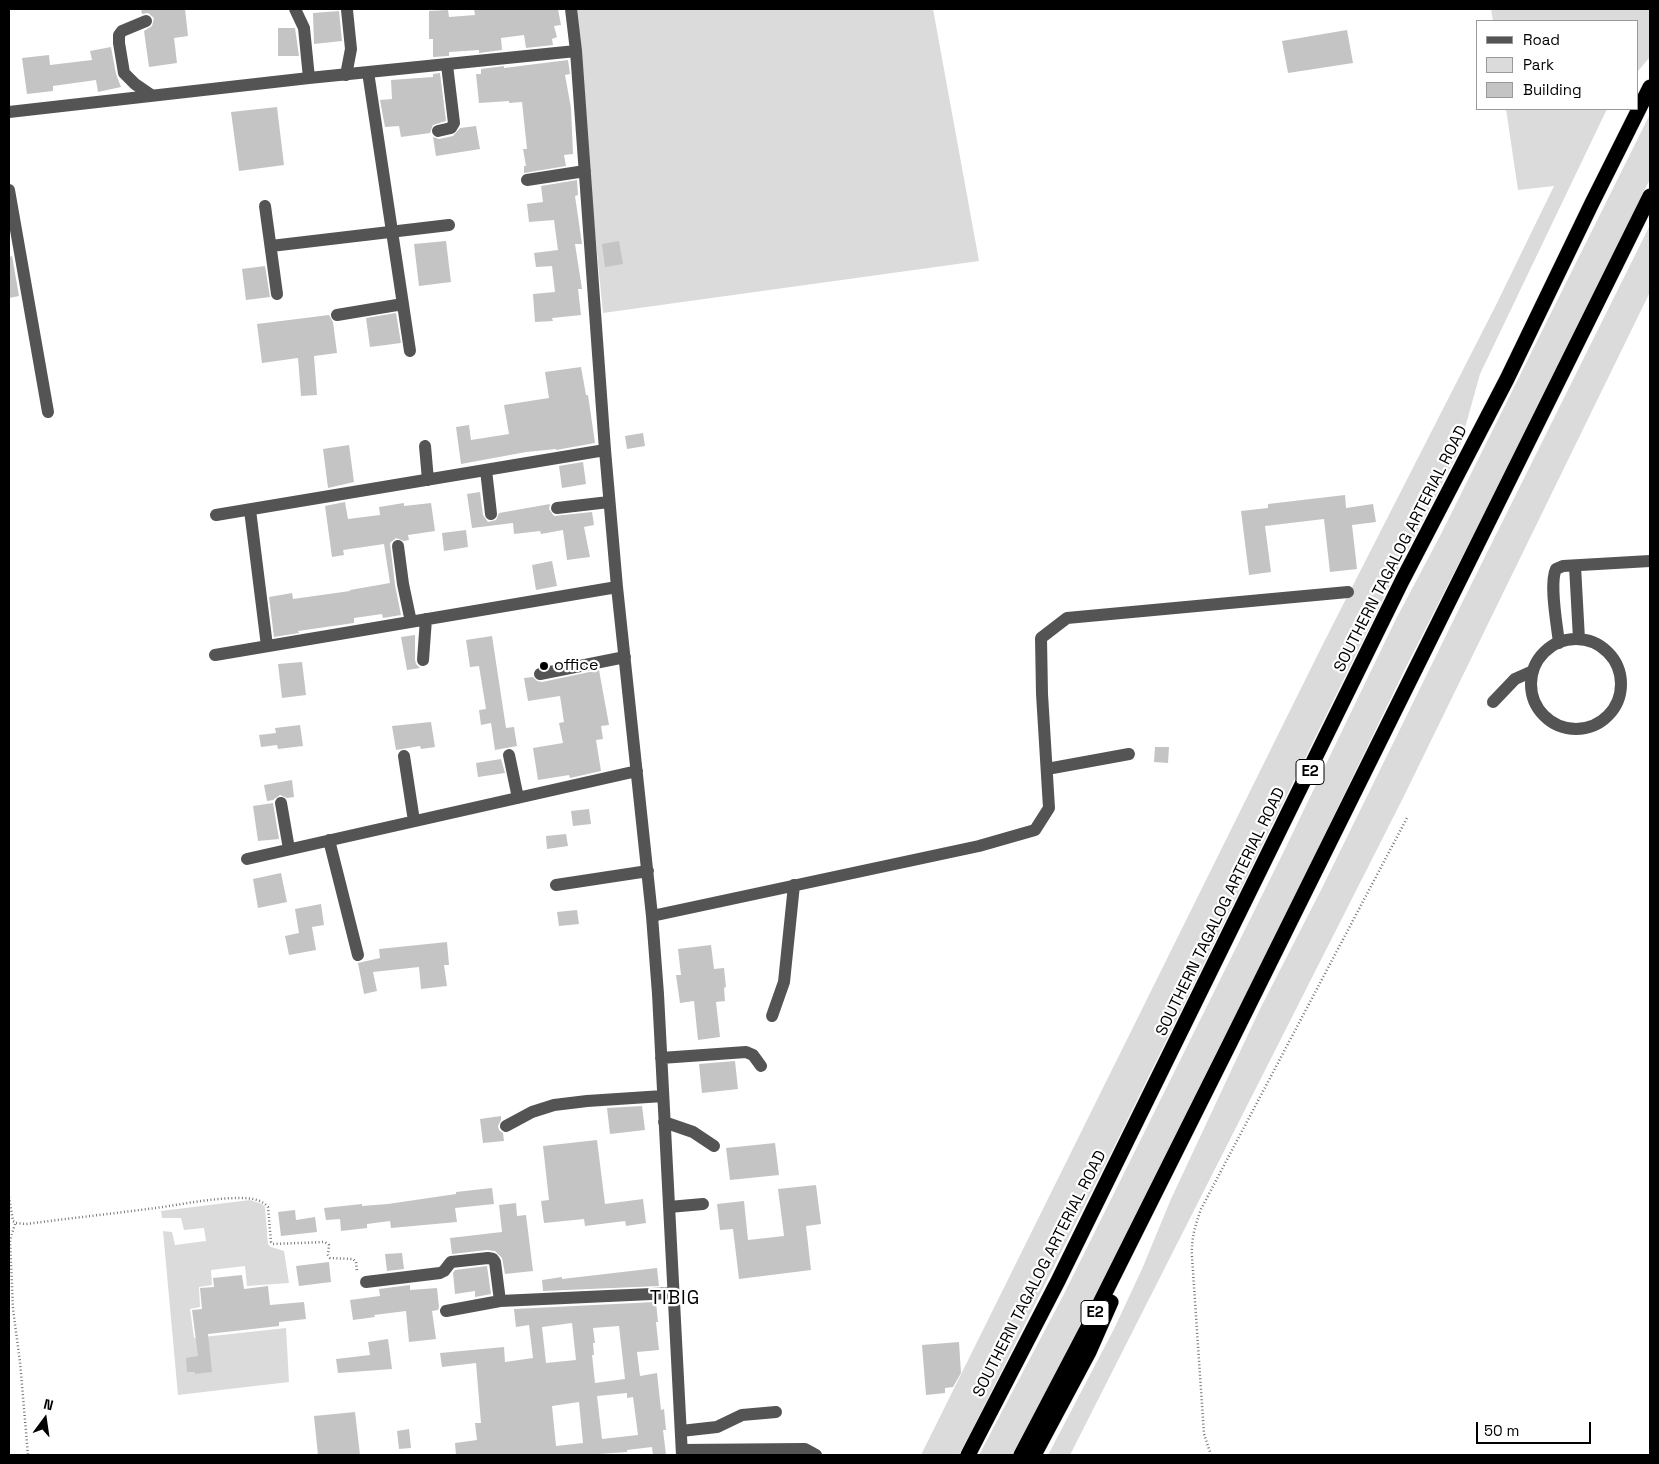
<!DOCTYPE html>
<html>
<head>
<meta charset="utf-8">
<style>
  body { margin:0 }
  #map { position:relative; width:1659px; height:1464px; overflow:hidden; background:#fff; font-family:"Space Grotesk",sans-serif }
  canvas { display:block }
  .frame { position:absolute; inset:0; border:10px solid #000; pointer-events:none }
  .legend { position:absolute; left:1476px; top:20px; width:162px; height:90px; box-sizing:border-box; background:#fff; border:1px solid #999; margin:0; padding:6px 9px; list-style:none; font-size:15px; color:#000 }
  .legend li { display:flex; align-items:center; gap:10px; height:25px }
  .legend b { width:25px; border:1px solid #999 }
  .north { position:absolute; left:20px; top:1394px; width:50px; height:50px; -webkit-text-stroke:4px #fff; paint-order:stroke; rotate:14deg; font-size:14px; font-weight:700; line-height:20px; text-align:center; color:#000 }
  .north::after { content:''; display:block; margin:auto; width:18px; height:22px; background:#000; clip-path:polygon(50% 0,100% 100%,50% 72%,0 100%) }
  .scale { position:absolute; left:1476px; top:1422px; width:115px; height:22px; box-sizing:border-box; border:2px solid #000; border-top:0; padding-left:6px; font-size:15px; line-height:18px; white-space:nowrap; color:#000; -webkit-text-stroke:4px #fff; paint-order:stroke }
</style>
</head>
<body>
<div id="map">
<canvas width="1659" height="1464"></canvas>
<div class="frame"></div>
<ul class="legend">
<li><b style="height:6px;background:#545454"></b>Road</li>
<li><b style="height:14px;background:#dbdbdb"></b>Park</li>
<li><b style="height:14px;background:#c4c4c4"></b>Building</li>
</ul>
<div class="north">N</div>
<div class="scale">50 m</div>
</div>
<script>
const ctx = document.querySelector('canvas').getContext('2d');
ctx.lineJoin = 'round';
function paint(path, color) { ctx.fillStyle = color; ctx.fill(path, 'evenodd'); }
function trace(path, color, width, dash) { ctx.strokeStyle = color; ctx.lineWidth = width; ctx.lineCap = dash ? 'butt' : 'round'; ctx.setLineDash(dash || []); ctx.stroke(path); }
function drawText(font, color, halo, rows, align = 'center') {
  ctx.font = font + ' "Space Grotesk",sans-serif'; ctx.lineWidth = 4.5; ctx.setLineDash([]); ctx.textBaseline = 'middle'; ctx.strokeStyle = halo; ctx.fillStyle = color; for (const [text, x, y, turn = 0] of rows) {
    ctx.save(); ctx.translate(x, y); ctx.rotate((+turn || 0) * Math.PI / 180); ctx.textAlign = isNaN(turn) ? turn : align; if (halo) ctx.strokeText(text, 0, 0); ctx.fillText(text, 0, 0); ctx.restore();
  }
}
const green = new Path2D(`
  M573,9H933L979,261L603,313Z
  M1491,9H1650V57L1638,71V21H1493Z
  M1506,109H1607L1480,374L1458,453L1394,577L1117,1141L972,1430L959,1455H921L1322,646L1496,305L1554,186L1518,190Z
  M1650,114V179L1489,504L1406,667L1324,836L1179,1130L1014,1455H979L1063,1296L1284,851L1396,619L1441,534Z
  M1650,225V292L1403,798L1070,1455H1048L1114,1329L1142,1269L1171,1199L1259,1011L1321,890L1458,611Z
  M250,1200L262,1204L265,1207L268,1244L271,1247L284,1251L289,1283L247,1286L245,1266L211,1270L212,1285L199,1287L200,1307L190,1309L194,1338L286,1328L289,1382L178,1395L163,1231L172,1232L175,1245L206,1241L204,1228L184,1230L181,1218H162L161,1211Z`);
const building = new Path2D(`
  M141,9H185L188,36L174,38L177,63L149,67L144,31L152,26L154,18L148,13L142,14Z
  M474,9H558L561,25L554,26L557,37L552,39L553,45L526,48L524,35L501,38L502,50L479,53V50L449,52V56L433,57V39H429V11L448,10L449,17L475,15Z
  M339,11L342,41L314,44L313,13Z
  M278,28H295L299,56H278Z
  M1347,30L1353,63L1288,73L1282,41Z
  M111,47L116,74L121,87L98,92L96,80L53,86V91L27,94L22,58L49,55L50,65L92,60L90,51Z
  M568,60L570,74L565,75L571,108L573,154L564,155L566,166L524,173V166H526L523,149H527L522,102L509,103V101L479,103L476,74H481V69L504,66V68Z
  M440,73L446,121L433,125L430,133L401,137L399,126L385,127L380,100L392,99L391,80L433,77V74Z
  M277,107L284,165L239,171L231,112Z
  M476,126L480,149L436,156L433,137L439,139L453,136L460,128Z
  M577,180L578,195L575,196L582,244H575L582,289H578L581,315L552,318L553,321L535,322L533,294L555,292L552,266L536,267L534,253L558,250L554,220L529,222L527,204L543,202L541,186Z
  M446,241L451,282L419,286L414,244Z
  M619,241L623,264L605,267L602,244Z
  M12,256L19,296L9,298V257Z
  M265,266L270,297L246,300L242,269Z
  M396,313L401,343L370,347L366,318Z
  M329,315L333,322L337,353L314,356L317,395L301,396L298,358L262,363L257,324Z
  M581,367L586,395H588L595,443L556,450V449L526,452L461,464L456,427L469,425L471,440L509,434L504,405L549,398L545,372Z
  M643,433L645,446L627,449L625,436Z
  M349,445L354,482L328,488L323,449Z
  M583,462L586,484L562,488L559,466Z
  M480,492L483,515L488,522L496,520L499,513L550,504L549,509L554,516L592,512L594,525L584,527L590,557L567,560L563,530L541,534L540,531L514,534L513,523L472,528L467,494Z
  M1345,495L1346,508L1373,504L1376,522L1352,525L1357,569L1330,572L1324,519L1265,526L1271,572L1249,575L1241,511L1268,508V504Z
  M345,502L348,519L380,515L379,507L404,503V506L431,503L435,531L408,535L409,540L404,541L396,538L390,543L395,585L401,615L383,618L382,614L354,618V623L298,631L299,633L274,637L269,597L292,593L293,599L350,591V590L390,583L384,544L343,550L344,555L332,557L325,506Z
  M466,530L468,547L444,551L442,533Z
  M552,561L557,586L536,590L532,565Z
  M415,635V660L416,664L420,668L407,670L401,637Z
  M492,636L506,728L514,727L517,746L495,750L491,723L481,725L479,710L486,709L479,666L470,667L466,640Z
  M302,662L306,695L282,698L278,664Z
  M599,670L609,725L601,726L603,739L596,740L601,771L570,778L569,775L538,780L533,748L563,743L559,723L564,722L560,696L528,701L524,678L533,677L537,681L542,682Z
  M431,722L435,747L421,749L420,746L396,750L392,726Z
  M300,725L303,746L278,749L277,745L261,747L259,735L276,733L275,728Z
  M1155,747H1169L1168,763L1154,762Z
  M501,759L505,773L478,777L476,763Z
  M292,780L294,797L287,798L280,795L273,800L267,801L264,785Z
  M273,803L279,839L258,841L253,806Z
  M589,809L591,824L573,826L571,811Z
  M566,834L568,846L547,849L546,836Z
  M281,873L287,902L258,908L253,879Z
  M321,904L324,925L312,927L316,950L289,955L285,936L299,933L295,909Z
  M577,910L579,924L559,926L557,912Z
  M447,942L449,965H444L447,986L421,989L419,967L373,972L377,991L364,994L358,963L380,958L379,949Z
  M711,945L714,969L724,968L726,987L724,988L725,1001L716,1002L720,1037L698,1040L694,1001L680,1003L676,975H681L678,949Z
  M735,1061L738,1089L702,1093L699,1064Z
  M642,1106L645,1130L610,1134L607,1108Z
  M501,1116V1120L498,1126L499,1130L503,1133L504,1141L483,1143L480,1119Z
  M597,1140L605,1204L643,1199L646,1223L626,1226L625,1221L585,1226L584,1219L544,1223L541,1201L549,1200L543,1146Z
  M775,1143L779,1175L730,1180L726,1148Z
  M816,1185L821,1224L806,1226L811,1270L739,1279L733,1229L720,1230L717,1204L744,1201L748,1240L784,1236L778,1189Z
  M492,1188L494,1204L455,1208L457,1222L391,1228L390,1221L367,1224V1228L341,1231L340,1219L326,1220L324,1208L362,1204V1206L388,1204L456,1194V1192Z
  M516,1203L517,1216L526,1215L533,1271L505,1274L502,1258L495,1251L487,1250L452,1254L450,1238L502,1232L499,1205Z
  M295,1210L296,1220L315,1217L317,1232L281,1236L278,1212Z
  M402,1253L404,1269L387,1271L385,1254Z
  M329,1262L331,1282L299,1286L296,1266Z
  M487,1266L491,1294L475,1297V1291L455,1294L453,1273L455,1270Z
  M657,1268L659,1286L543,1291L542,1280L562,1277V1279Z
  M242,1275L244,1289L268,1286L270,1305L304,1302L306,1319L279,1322V1326L208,1334L212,1372L195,1374V1372H187L186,1358L198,1356L192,1310L202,1309L200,1288L214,1287L213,1278Z
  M410,1285V1290L437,1288L439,1307L438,1310L432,1311L436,1339L409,1342L406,1311L374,1315L375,1317L353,1320L350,1300L380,1296L379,1289Z
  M656,1302L658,1322H656L659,1350L637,1352L640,1376L657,1373L661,1410L664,1409L666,1430H663L666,1455H653L652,1447L627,1450V1452L584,1455H456L455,1443L477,1440L475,1423H481L476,1363L442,1367L440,1353L504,1347L505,1362L533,1358L529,1325L516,1327L514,1309ZM572,1323L576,1360L546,1363L542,1327ZM619,1326L625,1379L595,1383L592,1355H594L593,1343H595L593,1328ZM627,1393V1398L633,1397L638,1435L602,1439L597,1396ZM579,1402L583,1443L556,1446L552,1406Z
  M388,1339L392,1369L338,1373L336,1359L370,1355L368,1342Z
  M959,1342L961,1373L953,1387L945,1388V1393L926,1395L922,1345Z
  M355,1412L360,1455H318L314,1416Z
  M409,1429L411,1448L399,1449L397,1431Z`);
const path = new Path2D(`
  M9,1197L13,1221L16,1223L26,1224C72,1218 118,1213 163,1207C189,1203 214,1198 240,1198C250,1198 261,1199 268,1207L271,1242L273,1244L325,1242L329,1245L328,1255L330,1258L353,1259L356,1262L357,1272
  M15,1224L10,1240L13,1309L20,1362L28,1455
  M1211,1455L1204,1434L1192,1257C1191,1239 1195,1226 1201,1209L1408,816`);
const minor = new Path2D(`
  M295,9L304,28L309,78
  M571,9L576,51L605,450L617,587L652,916L658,994L682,1455
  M146,21L122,31L119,35V43L124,73L135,84L151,95
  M368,72L410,351
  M346,75L351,49L347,10
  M9,112L309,78L576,51
  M438,131L451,128L454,123L447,65
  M527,180L585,171
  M9,190L48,412
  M265,206L277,294
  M271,246L449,225
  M337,315L403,304
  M425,446L428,480
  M486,470L491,514
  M557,508L609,502
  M250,510L267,646
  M216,515L605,450
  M398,546L403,584L411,622
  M1575,566L1579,639
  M1531 684a45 45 0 1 1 90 0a45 45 0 1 1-90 0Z
  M1559,643C1557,625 1549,583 1556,569L1563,566L1650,561
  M215,655L617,587
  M423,660L426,619
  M540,674L625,657
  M1493,702L1515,679L1533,671
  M509,755L518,798
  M404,756L414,821
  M1047,769L1129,754
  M281,803L289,849
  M329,840L358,955
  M247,859L637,771
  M556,885L648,871
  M652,916L979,846L1035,830L1049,808L1042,694L1041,638L1067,618L1348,592
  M772,1016L784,982L794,885
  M661,1058L746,1052L753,1055L761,1066
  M664,1122L693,1132L714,1146
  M506,1126L532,1112L554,1105L587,1101L663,1096
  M669,1207L703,1204
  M366,1282L440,1273L444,1271L451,1262L488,1258L493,1259L495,1262L500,1301L673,1293
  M446,1311L500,1301
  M681,1431L717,1427L742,1415L776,1412
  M682,1450L805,1449L816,1455`);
const highway = new Path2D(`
  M968,1455L1058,1281L1402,581L1507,379L1592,203L1650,87
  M1021,1455L1087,1329L1228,1047L1650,196
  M1034,1455L1089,1352L1111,1302`);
const markers = [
  [544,666,5,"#000"]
];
const shields = [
  [1310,772,28],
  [1095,1313,28]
];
const shieldNames = [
  ["E2",1310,772],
  ["E2",1095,1313]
];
const streetNames = [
  ["SOUTHERN TAGALOG ARTERIAL ROAD",1401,549,-63],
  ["SOUTHERN TAGALOG ARTERIAL ROAD",1221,912,-64],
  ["SOUTHERN TAGALOG ARTERIAL ROAD",1040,1274,-63]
];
const poiNames = [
  ["office",554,666]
];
const quarterNames = [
  ["TIBIG",675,1299]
];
paint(green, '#dbdbdb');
paint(building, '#c4c4c4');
trace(highway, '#dbdbdb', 16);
trace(path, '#767676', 2.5, [1, 2.5]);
trace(minor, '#545454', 12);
trace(highway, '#000', 15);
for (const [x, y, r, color] of markers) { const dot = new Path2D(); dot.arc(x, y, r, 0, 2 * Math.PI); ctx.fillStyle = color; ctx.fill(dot); trace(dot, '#fff', 2); }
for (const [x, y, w] of shields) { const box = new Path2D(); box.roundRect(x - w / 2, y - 12.5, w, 25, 4); ctx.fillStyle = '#fff'; ctx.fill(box); trace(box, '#000', 1); }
drawText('bold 15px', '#000', null, shieldNames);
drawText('16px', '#000', '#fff', streetNames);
drawText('16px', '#000', '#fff', poiNames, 'left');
ctx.letterSpacing = '1px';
drawText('19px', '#000', '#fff', quarterNames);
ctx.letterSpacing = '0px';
</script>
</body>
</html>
